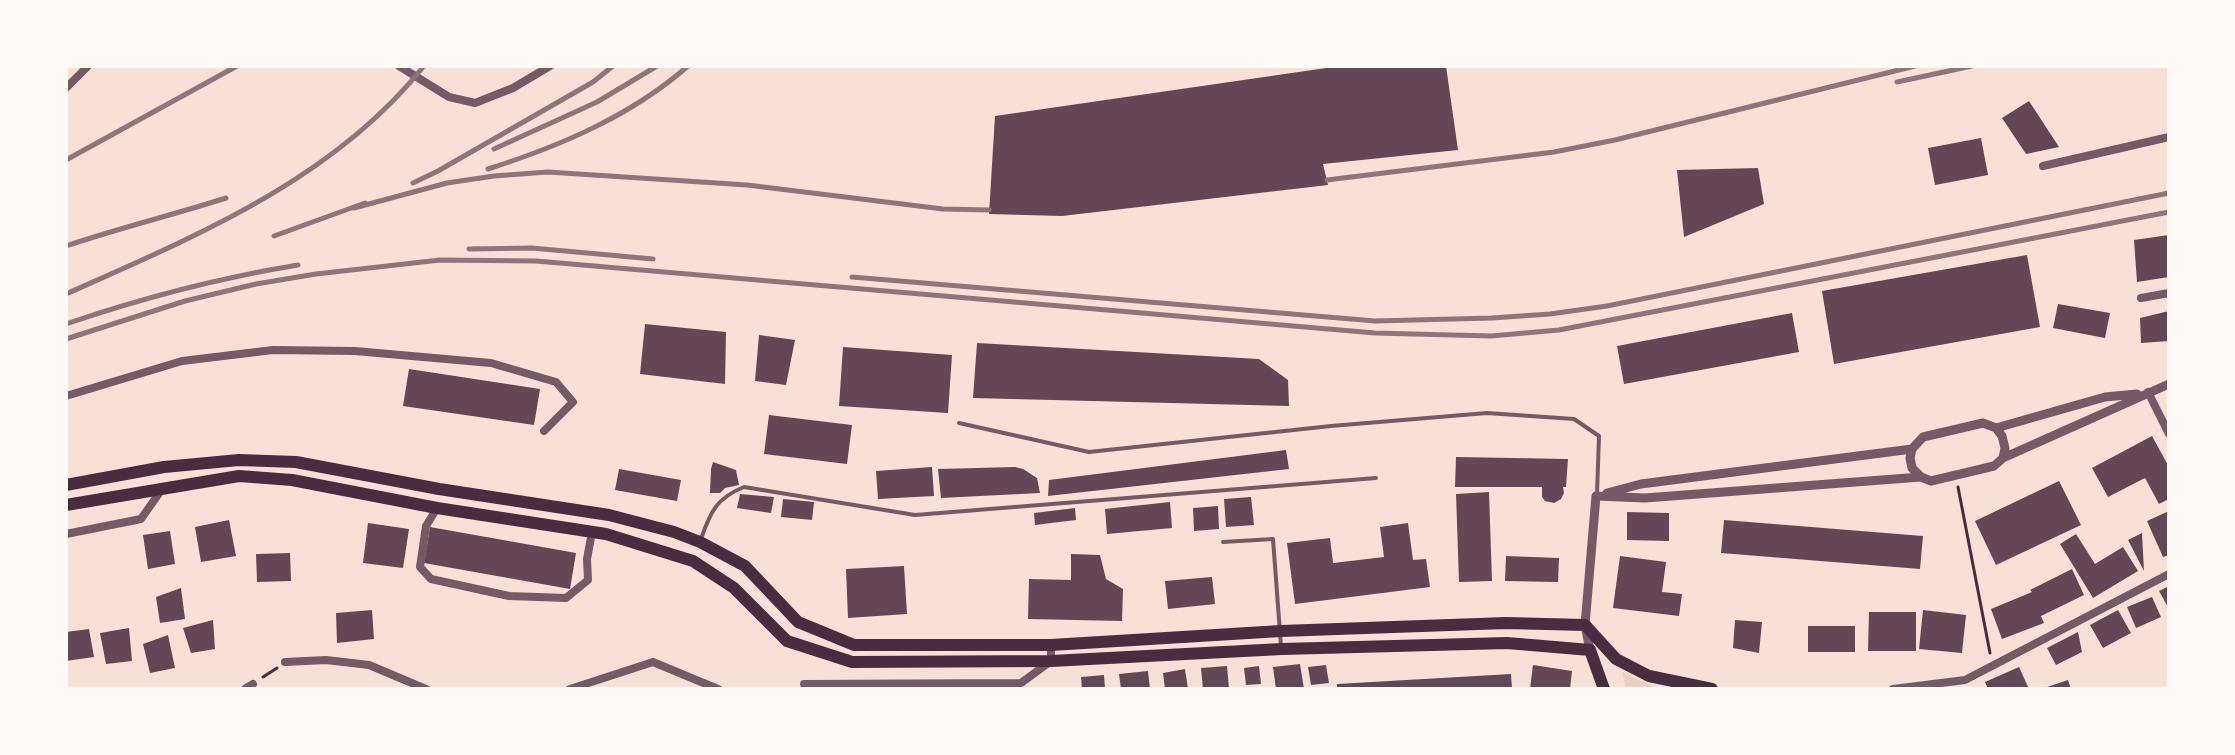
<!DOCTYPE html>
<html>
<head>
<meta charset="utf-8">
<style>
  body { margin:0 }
  #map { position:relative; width:2235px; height:755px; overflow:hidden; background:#f7e1d7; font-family:"Alegreya Sans",sans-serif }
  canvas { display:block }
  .frame { position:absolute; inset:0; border:68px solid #fffaf5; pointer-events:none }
</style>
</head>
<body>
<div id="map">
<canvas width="2235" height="755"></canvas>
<div class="frame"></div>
</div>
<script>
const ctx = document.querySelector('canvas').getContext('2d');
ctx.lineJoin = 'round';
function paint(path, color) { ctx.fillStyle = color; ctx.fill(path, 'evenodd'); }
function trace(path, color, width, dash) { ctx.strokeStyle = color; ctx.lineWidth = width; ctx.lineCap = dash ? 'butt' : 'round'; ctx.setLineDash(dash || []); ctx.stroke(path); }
const green = new Path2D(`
  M1622,672L1656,688L1626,689Z`);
const building = new Path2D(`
  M1340,66H1446L1458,150L1323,164L1328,185L1062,216L989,214L995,116Z
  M2029,101L2059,147L2026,154L2002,118Z
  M1981,138L1988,175L1935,185L1928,148Z
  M1758,168L1764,204L1684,237L1677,170Z
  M2169,235V277L2137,282L2134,240Z
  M2027,255L2040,327L1834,364L1822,291Z
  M2058,304L2110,313L2105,338L2053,328Z
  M2169,311V341L2141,343L2140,318Z
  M1792,313L1799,352L1624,384L1617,346Z
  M645,324L726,332L725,384L640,374Z
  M759,335L795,340L786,385L755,381Z
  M977,343L1259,359L1288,380L1289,406L973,398Z
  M843,347L952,355L948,413L839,406Z
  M409,369L540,389L534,425L403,406Z
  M769,415L852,425L847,464L764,454Z
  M2152,436L2169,467V499L2159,504L2145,478L2108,497L2092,468Z
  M1286,450L1289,469L1048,496L1049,480Z
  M1456,457L1568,459L1566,487H1563L1564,493L1561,499L1554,503L1545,501L1542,497V487H1455Z
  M713,462L736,470L739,485L725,488L720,493H710L711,469Z
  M932,467L934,496L878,499L876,471Z
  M1015,467L1023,469L1037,478L1040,493L941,498L938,469Z
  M619,469L681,480L677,501L615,490Z
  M2059,481L2081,525L1996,565L1975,521Z
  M1489,492L1492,581L1459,582L1456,494Z
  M740,494L774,497L771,513L737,508Z
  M1251,497L1254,525L1226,527L1224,499Z
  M783,499L814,502L812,520L781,517Z
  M1170,502L1172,528L1107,534L1105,509Z
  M1218,506L1219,529L1194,531L1193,508Z
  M1075,508L1076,520L1035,525L1034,513Z
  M2169,511V555L2163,557L2147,521Z
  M1627,512L1669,513V541L1627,540Z
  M229,520L236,556L201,562L195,527Z
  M1724,520L1923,536L1920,569L1721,553Z
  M368,523L409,529L403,568L363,563Z
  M1408,523L1413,560L1426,559L1430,587L1295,604L1287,543L1330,538L1333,563L1384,557L1380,527Z
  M430,527L576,553L570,589L424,563Z
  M170,531L175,564L148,569L143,535Z
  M2142,533L2144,571L2128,540Z
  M2076,534L2095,564L2123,547L2138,571L2093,598L2060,544Z
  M290,553L291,581L257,582L256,554Z
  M1071,554L1100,555L1106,579L1123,589L1122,621L1028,619L1029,579L1071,580Z
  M1506,556L1559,558L1558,582L1505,581Z
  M1620,556L1666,562L1662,592L1682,594L1679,616L1613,608Z
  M904,566L907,614L848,618L846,569Z
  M2072,569L2084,595L2041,616L2044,623L2002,639L1991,609L2032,592L2030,590Z
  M1212,577L1215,604L1168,609L1165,581Z
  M2169,586V609L2159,591Z
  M181,588L185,619L160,623L156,597Z
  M2152,597L2161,617L2136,628L2127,607Z
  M372,610L374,639L337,643L336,613Z
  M1923,610L1966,615L1962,653L1919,649Z
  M2118,610L2131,633L2103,648L2090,625Z
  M1869,612H1916V651H1868Z
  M213,620L215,649L191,653L183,628Z
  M1735,620L1762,622L1759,653L1733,648Z
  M1808,626H1855V652H1808Z
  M129,628L132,661L106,664L100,633Z
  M89,629L94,657L66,661V632Z
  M2078,632L2082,652L2056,665L2047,648Z
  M168,635L175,668L150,673L143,644Z
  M1300,664L1304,689H1276L1273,667Z
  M1326,665L1329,683L1311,685L1308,667Z
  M1533,665L1572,671L1570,689H1530Z
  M1227,666L1229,688L1203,689L1201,668Z
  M1259,666L1261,684L1246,685L1244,668Z
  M2019,667L2029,689H1988L1985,682Z
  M1185,669L1188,689H1165L1163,673Z
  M1148,671L1150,689H1121L1119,674Z
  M1511,674L1512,689H1337V684Z
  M1104,675L1105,689H1082L1081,677Z
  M2068,680L2071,689H2044V688Z`);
const path = new Path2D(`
  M1958,487L1990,653
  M263,677L277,668`);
const service = new Path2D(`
  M959,423L1089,452L1331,426L1487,413L1574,419L1599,436L1597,494
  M701,539C710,513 716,498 744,487L915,515L1376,478
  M1223,542L1273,539L1281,646`);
const minor = new Path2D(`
  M399,66L449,97L475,103L513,88L550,66
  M66,88L88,66
  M2043,166L2169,137
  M2141,298L2169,293
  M2148,392L2169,434
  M66,396L182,361L273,350L355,351L491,363L556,382L573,402L544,431
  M437,508L426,526L420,567L431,579L509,596L566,598L588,580L587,559L592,532
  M66,534L141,519L162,489
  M285,662L326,660L369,665L426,689
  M804,684L1021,683L1051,661V645
  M245,689L253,684
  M570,689L653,662L718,689
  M1893,689L1965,680L2169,574`);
const tertiary = new Path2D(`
  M1996,428L2105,397L2137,394
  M2003,458L2005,448L2002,436L1996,428L1983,423L1923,437L1912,449L1910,458L1912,468L1921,477L1931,481L1994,466L2003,458L2169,384
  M1607,493L1641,484L1912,449
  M1596,496L1645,498L1921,477
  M1590,650L1585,625L1596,496`);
const primary = new Path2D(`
  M66,485L164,467L239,460L296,462L439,489L609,515L674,532L700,542L745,566L798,622L854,645H1051L1281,631L1506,623L1585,625L1616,659L1649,676L1712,689
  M66,505L239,476L292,480L437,508L606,534L693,561L734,588L787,641L852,662L1051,661L1282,649L1507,643L1590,650L1604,689`);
const rail = new Path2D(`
  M1897,82L1972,66
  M494,149L597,102L657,66
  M66,160L237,66
  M488,169C560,146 631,116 688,66
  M1327,180L1554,152L1615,140L1915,66
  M413,183L438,171L593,82L613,66
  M354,208L447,183L494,176L548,172L747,185L943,209L989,210
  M274,236L365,203
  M66,246C119,228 173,215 226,198
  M469,249L532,248L653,259
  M852,277L1375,321L1492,318L1550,314L1607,306L2169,193
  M66,294C196,236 333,180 424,66
  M66,324C142,298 219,278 298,265
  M66,339L185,301L256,284L316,274L440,260L536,261L1375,333L1491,336L1559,330L2169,212`);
paint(green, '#ebcfc5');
paint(building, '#644757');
trace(path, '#4a2c40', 3);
trace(service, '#755966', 4);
trace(minor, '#755966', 8);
trace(tertiary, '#755966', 9);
trace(primary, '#4a2c40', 12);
trace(rail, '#8f747c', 5);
</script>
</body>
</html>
